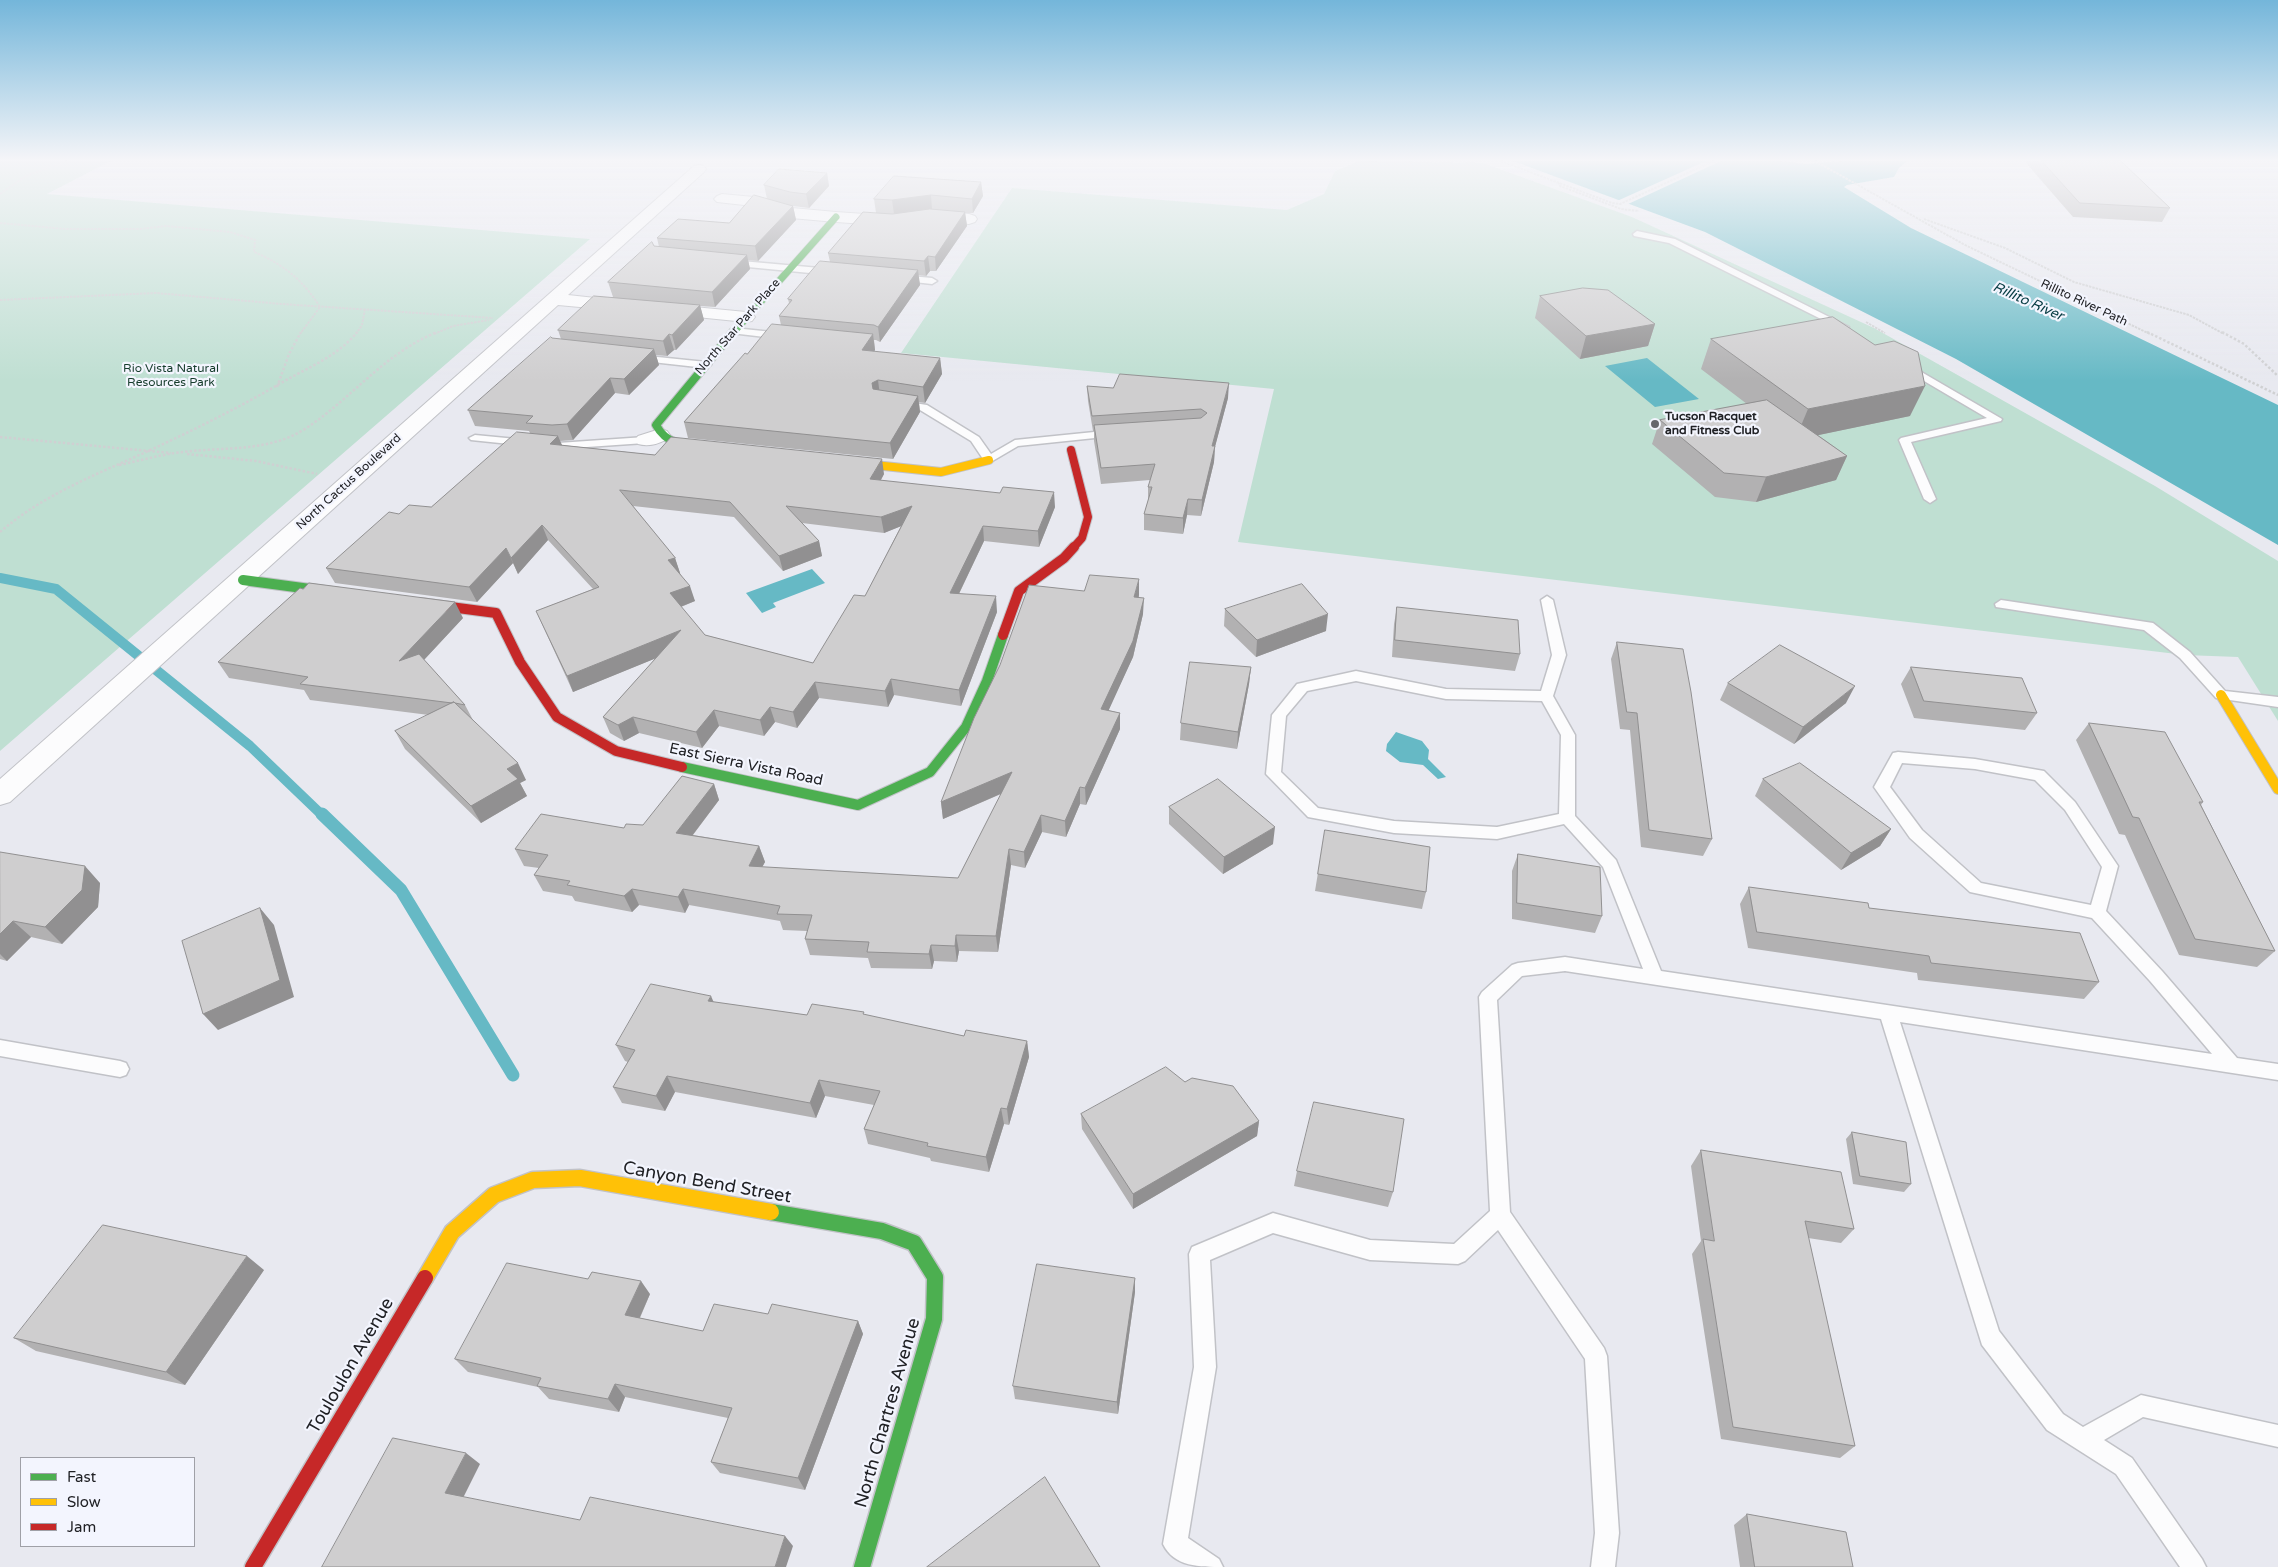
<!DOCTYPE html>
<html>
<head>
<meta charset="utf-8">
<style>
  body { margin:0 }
  #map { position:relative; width:2278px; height:1567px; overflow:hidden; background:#e8e9f0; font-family:"Varela Round",sans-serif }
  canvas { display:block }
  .legend { position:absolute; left:20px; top:1457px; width:175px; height:90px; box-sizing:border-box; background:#f3f5fe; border:1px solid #9fa0a7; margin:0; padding:6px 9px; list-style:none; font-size:15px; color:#202125 }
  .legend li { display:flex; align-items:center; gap:10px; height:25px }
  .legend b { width:25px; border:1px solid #9fa0a7 }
</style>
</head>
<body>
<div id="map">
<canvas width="2278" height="1567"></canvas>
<ul class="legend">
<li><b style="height:6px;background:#4caf50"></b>Fast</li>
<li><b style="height:6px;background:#ffc107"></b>Slow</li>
<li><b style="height:6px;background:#c62828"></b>Jam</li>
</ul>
</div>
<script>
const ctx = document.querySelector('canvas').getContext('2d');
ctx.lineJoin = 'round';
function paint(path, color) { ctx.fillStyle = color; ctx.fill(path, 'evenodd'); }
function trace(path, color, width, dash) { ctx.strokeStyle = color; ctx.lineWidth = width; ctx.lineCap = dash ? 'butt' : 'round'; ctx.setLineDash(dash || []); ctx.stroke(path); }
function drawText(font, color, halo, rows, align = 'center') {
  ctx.font = font + ' "Varela Round",sans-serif'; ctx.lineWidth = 4.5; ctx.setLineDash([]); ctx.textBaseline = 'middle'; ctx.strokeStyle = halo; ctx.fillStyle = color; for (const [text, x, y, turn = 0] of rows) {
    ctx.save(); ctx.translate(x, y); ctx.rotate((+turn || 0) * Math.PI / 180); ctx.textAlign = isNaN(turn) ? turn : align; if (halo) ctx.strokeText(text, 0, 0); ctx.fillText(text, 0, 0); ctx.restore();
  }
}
const green = new Path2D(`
  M0,161H111L47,194L590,239L0,751Z
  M1359,161L1483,163L1632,217L1874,328L2155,486L2278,561V721L2238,657L2185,655L1238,542L1274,389L901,353L1012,188L1287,210L1324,194L1335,171Z`);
const water = new Path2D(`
  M1513,161H1779L1806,164L1843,161H1907L1899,168L1894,177L1847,185L1844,187L1911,228L2278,405V545L1956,359L1820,290L1705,232Z
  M1647,358L1699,399L1655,407L1605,366Z
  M812,569L825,583L773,603L776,607L762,613L746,593Z
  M1396,732L1422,741L1429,750L1428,759L1446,777L1438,779L1423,765L1400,762L1386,751L1387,744Z`);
const pier = new Path2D(`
  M1706,161H1721L1626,205L1617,201Z`);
const streamFar1 = new Path2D(`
  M0,578L56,589L250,746L323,816`);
const stream = new Path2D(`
  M322,814L401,890L513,1075`);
const pathFar1 = new Path2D(`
  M1501,161L1612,203L1620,204L1714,161
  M1815,161L1965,245L2150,334
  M1558,182L1560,186L1621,209L1639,211
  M0,194L26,176L67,161
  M1924,219L2005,248L2074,282L2189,315L2224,334
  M0,223L65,229H140L166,226L230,232L255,240L254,252C283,264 303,280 320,307L300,334
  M0,300L156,293L282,304L493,318
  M1866,322L1885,333
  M356,334L362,325L365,309
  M434,334L453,326L489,320`);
const path = new Path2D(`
  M2147,332L2278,395
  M2222,332L2244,344L2278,376
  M277,387L289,354L301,332
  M0,437L171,453
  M187,454L256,461L317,474
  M119,465C138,461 156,456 175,453C220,446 268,454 308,427C354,396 384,354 437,332
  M0,532C43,495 95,475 146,452C194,430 242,406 288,379C312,366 340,354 357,332`);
const lane = new Path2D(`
  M1637,231L1675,239L1849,327L1844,330L1841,329L1669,243L1634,236L1633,234Z
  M730,260L831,269L836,272L831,275L727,265L725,263Z
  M899,275L932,278L937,281L932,284L896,280V276Z
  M734,328L782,333L787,336L782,339L731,333V329Z
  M638,355L706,362L711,365L706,368L634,360V356Z
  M1906,363L2002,419L2001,421L1911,442L1936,499L1930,503L1924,499L1899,440L1901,438L1987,418L1902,368V364Z
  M901,401L927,405L979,437L991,454L1015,440L1114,430L1119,433L1114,436L1018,446L989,463L985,462L971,441L920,410L897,406L896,404Z
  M475,435L558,443L645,437L651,440L645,443L558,449L471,440L469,438Z
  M1547,596L1553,600L1566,655L1553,696L1575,735V816L1616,860L1661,971L2212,1054L2150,981L2092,918L1970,892L1910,838L1874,787L1893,753L1898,752L1975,759L2044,771L2075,802L2118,866L2106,911L2162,971L2237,1058L2278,1064V1080L1900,1022L1999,1331L2063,1414L2083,1427L2141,1395L2278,1425V1447L2143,1417L2104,1440L2132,1458L2202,1559L2206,1567H2180L2116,1474L2047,1430L1982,1345L1881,1019L1565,971L1522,976L1497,1000L1510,1212L1604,1348L1607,1356L1619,1533L1615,1567H1591L1595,1533L1585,1359L1498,1230L1465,1261L1458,1264L1370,1260L1273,1233L1210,1260L1216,1367L1188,1538L1219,1559L1223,1567C1200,1567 1174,1567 1163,1544L1194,1367L1189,1254L1192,1247L1273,1213L1370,1240L1454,1244L1490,1211L1479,997L1482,992L1512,965L1518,963L1565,957L1643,969L1603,867L1564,824L1497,839L1394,833L1308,817L1266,774L1272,715L1297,684L1356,671L1446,689L1541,691L1552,655L1541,600ZM1356,681L1446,699L1542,701L1561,735L1559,814L1497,827L1394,821L1318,808L1281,772L1286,716L1307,691ZM1902,763L1975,769L2035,780L2065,810L2102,867L2091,905L1981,883L1922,830L1890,787Z
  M2001,600L2153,623L2190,652L2225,691L2278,697V707L2216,698L2180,658L2144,630L1996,607L1995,604Z
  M0,1040L120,1061L126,1063L129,1069L126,1075L120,1077L0,1056Z`);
const street = new Path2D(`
  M699,165L704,166L706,169L704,172L568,295L623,301L629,302L632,306L629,310L623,311L558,305L10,802L0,805V779L694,166Z
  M722,194L754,197L792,208L836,212L894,216L932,211L969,214L975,216L977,219L975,222L969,224L932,221L894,226L836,222L791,218L753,206L717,202L714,199L717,196Z
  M663,304L746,312L752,313L755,317L752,321L746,322L657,313L654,309L657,305Z
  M660,429L667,431L670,435C664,444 648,447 638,444L635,440L638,436Z`);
const fastFar3 = new Path2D(`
  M732,334L836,217`);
const fastFar2 = new Path2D(`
  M704,447C684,446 666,444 656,425L733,332`);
const fastFar1 = new Path2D(`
  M243,580L340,593
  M682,767L858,805L930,772L966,727L987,681L1003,635`);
const fast = new Path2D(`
  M771,1212L882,1231L914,1243L935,1277L934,1319L862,1567`);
const slowFar2 = new Path2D(`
  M846,462L941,472L989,460`);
const slowFar1 = new Path2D(`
  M2221,695L2278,789`);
const slow = new Path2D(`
  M425,1278L452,1232L494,1195L533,1180L580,1178L771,1212`);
const jamFar2 = new Path2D(`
  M1071,450L1088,517L1082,538L1073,548`);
const jamFar1 = new Path2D(`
  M420,603L496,613L520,662L557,717L616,751L682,767
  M1003,635L1019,591L1064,558L1074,547`);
const jam = new Path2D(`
  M253,1567L425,1278`);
const wall = new Path2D(`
  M2026,161H2121L2170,208L2162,222L2073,217L2026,163Z
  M827,173L829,186L809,208L793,206L796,220L758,261L748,260L750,269L715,307L700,306L704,320L676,350H674L667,356L656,355L659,365L629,395L615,393L573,440L560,441L562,445L655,455L884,474L881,480L1055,507L1039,547L984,541L959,594L997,612L961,706L894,695L888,707L819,698L797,728L775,722L764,736L719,726L702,748L639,733L624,741L610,733L603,717L656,658L573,692L536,611L593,589L548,540L518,574L513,563L477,602L335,583L326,568L399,514L431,507L530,433L529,431L475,426L468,410L552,338L561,339L558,330L613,297L608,282L654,246L659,247L657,238L729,223L767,199L764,185ZM633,506L734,517L783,571L822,556L819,541L802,523L884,533L901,526L865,596L813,663L705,635L681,607L695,601L680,573L675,558Z
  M981,182L983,196L973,213H965L967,226L936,271H930L926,276L918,275L920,285L880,342L876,340H874L875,350L874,352L940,358L942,374L925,403L919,402L920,412L893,459L688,438L684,422L747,354L781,325L779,316L789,303L788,299L830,262L828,253L876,213L874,199Z
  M1540,296L1655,324L1648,346L1580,359L1535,318Z
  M1711,339L1910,416L1818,435L1847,456L1836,480L1756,502L1715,497L1652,444L1660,420L1747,404L1701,369Z
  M1087,386L1228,398L1215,446L1214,462L1201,516L1187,515L1183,534L1144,530V514L1148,501V487L1150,480L1101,484L1094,441V431H1093L1088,401Z
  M1084,591L1139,595V597L1143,614L1133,657L1108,710L1120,713V729L1086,805L1080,804L1066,837L1042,832L1025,868L1011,865L998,952L959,951L957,962L934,961L932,969L871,968L868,958L810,955L805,939L807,931L783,930L780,921L689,905L685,913L639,905L632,912L575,901L572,896L543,891L534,875L539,868L524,866L515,849L624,828L643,825L714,784L719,800L693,835L759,846L765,862L762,867L958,878L1001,794L943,819L941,802Z
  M1397,607L1520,654L1515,671L1392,657L1394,624Z
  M1225,609L1326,631L1256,657L1224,626Z
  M463,618L424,660L465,705L473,720L526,780L520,783L527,796L481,823L405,749L395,731L429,715L310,700L304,690L229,678L218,662Z
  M1617,642L1712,839L1703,856L1641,847L1630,730L1620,729L1611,659Z
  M1251,667L1249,684L1237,749L1180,740L1181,723Z
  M1911,667L2037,713L2025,730L1914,718L1901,684Z
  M1728,683L1846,703L1794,744L1720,700Z
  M2089,723L2203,802L2201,805L2275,951L2257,967L2179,955L2125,835L2119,834L2076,740Z
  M1763,779L1891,829L1880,846L1841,870L1755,796Z
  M1169,807L1273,844L1223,874L1169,824Z
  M1325,830L1426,892L1422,909L1315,891Z
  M0,852L100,883L98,907L62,944L31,937L7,961L0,959Z
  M1518,854L1602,916L1595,933L1512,919V871Z
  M1749,887L1869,908L2099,982L2084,999L1918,980L1917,973L1748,948L1740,904Z
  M713,1002L807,1015H865L964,1036L1027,1041L1029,1057L1009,1125L1004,1124L989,1172L931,1161L930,1158L868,1144L864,1129L874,1105L825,1096L816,1118L675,1092L665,1111L622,1103L613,1087L628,1062L625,1061L616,1045Z
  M1185,1082L1259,1121L1257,1136L1133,1209L1082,1129L1081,1114Z
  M1852,1132L1911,1184L1904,1192L1853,1184L1846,1139Z
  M1701,1150L1854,1229L1841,1243L1808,1238L1855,1446L1840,1458L1721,1439L1692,1254L1701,1241L1691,1166Z
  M1297,1171L1393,1192L1388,1207L1294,1186Z
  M264,1270L185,1385L36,1351L14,1338Z
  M1135,1278V1292L1118,1414L1015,1399L1013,1386Z
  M650,1294L640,1318L703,1331L768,1314L858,1321L863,1334L805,1490L720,1473L711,1462L728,1418L625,1397L619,1412L549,1399L538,1387L468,1372L455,1359Z
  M1747,1514L1853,1567H1740L1734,1525Z`);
const shadedWall = new Path2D(`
  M827,173L829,186L809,208L806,194Z
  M981,182L983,196L973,213L972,199Z
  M931,195L932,209L894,214L892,200Z
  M793,206L796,220L758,261L755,246Z
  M965,212L967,226L936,271L935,257Z
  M747,255L750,269L715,307L712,292Z
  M928,256L930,271L926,276L924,261Z
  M918,270L920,285L880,342L878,327Z
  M700,305L704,320L676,350L672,335Z
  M1655,324L1648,346L1580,359L1586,336Z
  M669,334L674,350L667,356L663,341Z
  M873,334L875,350L864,366L862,350Z
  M654,349L659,365L629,395L624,379Z
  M940,358L942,374L925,403L923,387Z
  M610,378L615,393L573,440L567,424Z
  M878,380L880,396L874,399L872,383Z
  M1229,383L1228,398L1211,462L1212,446Z
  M1925,386L1910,416L1795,440L1808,409Z
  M918,396L920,412L893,459L890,443Z
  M558,436L564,450L550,444Z
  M1215,446L1214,462L1201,516L1202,500Z
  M1847,456L1836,480L1756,502L1766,477Z
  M882,459L884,474L873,494L870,479Z
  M1054,492L1055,507L1039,547L1038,531Z
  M1188,499L1187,515L1183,534V518Z
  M912,506L914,521L884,533L881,517Z
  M542,525L548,540L518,574L511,558Z
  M983,526L984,541L952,608L950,593Z
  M819,541L822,556L783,571L779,556Z
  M506,548L513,563L477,602L469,587Z
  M675,558L680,573L673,576L668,560Z
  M1139,579V595L1134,613V597Z
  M690,586L695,601L675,609L670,593Z
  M996,596L997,612L961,706L959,690Z
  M1144,598L1143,614L1133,657L1102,725L1101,709Z
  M455,602L463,618L408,677L399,661Z
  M1328,614L1326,631L1256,657L1257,640Z
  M681,630L686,646L573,692L567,676Z
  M1251,667L1249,684L1237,749L1238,732Z
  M891,679L894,695L888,707L885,691Z
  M815,682L819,698L797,728L793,712Z
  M1855,686L1846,703L1794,744L1803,727Z
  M770,707L775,722L764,736L760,720Z
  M714,710L719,726L702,748L696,732Z
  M1120,713V729L1086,805L1085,788Z
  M633,717L639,733L624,741L618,725Z
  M518,763L526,780L520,783L527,796L481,823L471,806L507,769Z
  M1012,772L1014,788L943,819L941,802Z
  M714,784L719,800L682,849L676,833Z
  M1080,787V804L1066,837L1065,821Z
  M1041,815L1042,832L1025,868L1024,852Z
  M1275,827L1273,844L1223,874L1224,857Z
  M1891,829L1880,846L1841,870L1851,853Z
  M759,846L765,862L754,882L749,866Z
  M1009,849L1011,865L998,952L996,936Z
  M85,866L100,883L98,907L62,944L45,927Z
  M632,889L639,905L632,912L624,896Z
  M683,889L689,905L685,913L678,897Z
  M260,908L274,925L294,997L218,1030L203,1014Z
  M13,921L31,937L7,961L0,954V934Z
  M956,935L959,951L957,962L955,946Z
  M931,945L934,961L932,969L929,954Z
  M711,996L718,1012L708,1001Z
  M1027,1041L1029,1057L1009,1125L1007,1109Z
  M667,1076L675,1092L665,1111L656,1096Z
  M819,1080L825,1096L816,1118L810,1103Z
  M1001,1108L1004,1124L989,1172L986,1157Z
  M1259,1121L1257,1136L1133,1209V1194Z
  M247,1256L264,1270L185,1385L166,1372Z
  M1135,1278V1292L1118,1414L1117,1402Z
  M641,1281L650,1294L635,1328L625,1315Z
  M858,1321L863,1334L805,1490L798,1478Z
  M615,1384L625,1397L619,1412L608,1399Z
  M466,1453L480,1464L460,1504L445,1493Z
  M785,1536L793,1546L786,1567H775Z`);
const building = new Path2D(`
  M2042,161H2121L2170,208L2080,203Z
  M779,169L827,173L806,194L790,192L764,185Z
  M894,176L981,182L972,199L931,195L892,200L874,199Z
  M754,195L793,206L755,246L657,238L678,219L729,223Z
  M930,209L965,212L935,257L928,256L924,261L828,253L863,212L892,214Z
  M652,242L654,246L747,255L712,292L608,282Z
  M820,261L918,270L878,327L874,325L779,316L792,300L788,299Z
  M1583,288L1608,290L1655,324L1586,336L1540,296Z
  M594,296L700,305L672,335L669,334L663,341L558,330Z
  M1833,317L1875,345L1894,341L1918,352L1925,386L1808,409L1711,339Z
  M772,324L873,334L862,350L940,358L923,387L878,380L872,383L873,389L918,396L890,443L684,422L745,353L747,354Z
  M551,337L552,338L654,349L624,379L610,378L567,424L552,425L526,423L533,416L468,410Z
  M1120,374L1229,383L1212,446H1215L1202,500L1188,499L1183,518L1144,514L1152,487H1148L1155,464L1101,468L1094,425L1201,418L1207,413L1201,409L1092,416L1087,386L1113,388Z
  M1767,400L1847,456L1766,477L1724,473L1660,420Z
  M517,432L558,436L550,444L655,455L671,437L882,459L870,479L1000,493L1003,487L1054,492L1038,531L983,526L950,593L996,596L959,690L891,679L885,691L815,682L793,712L770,707L760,720L714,710L696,732L633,717L618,725L603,717L681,630L567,676L536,611L599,587L542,525L511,558L506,548L469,587L326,568L389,512L399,514L409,505L431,507ZM620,490L730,502L779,556L819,541L786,506L881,517L912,506L865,596L854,595L813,663L705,635L670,593L690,586L668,560L675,558Z
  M1090,575L1139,579L1134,597L1144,598L1133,641L1101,709L1120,713L1085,788L1080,787L1065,821L1041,815L1024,852L1009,849L996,936L956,935L955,946L931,945L929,954L867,952L869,942L805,939L812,915L777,914L780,906L683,889L678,897L632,889L624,896L567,885L570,881L534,875L548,855L515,849L541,814L624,828L626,824L643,825L682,776L714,784L676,833L759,846L749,866L958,878L1012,772L941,802L974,718L1000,665L1029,585L1084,591Z
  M309,583L455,602L399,661L419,654L465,705L455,703L454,702L452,703L300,684L308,677L218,662L300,588L303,589Z
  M1302,584L1328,614L1257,640L1225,609Z
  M1397,607L1518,620L1520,654L1395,640Z
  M1617,642L1683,649L1691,692L1712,839L1649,830L1637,713L1627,712Z
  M1780,645L1855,686L1803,727L1728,683Z
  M1190,662L1251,667L1238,732L1181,723Z
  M1911,667L2022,678L2037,713L1924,701Z
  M454,702L518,763L507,769L518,779L471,806L395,731Z
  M2089,723L2165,732L2203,802H2199L2275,951L2195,939L2139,818L2133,817Z
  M1800,763L1891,829L1851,853L1763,779Z
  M1218,779L1275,827L1224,857L1169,807Z
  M1325,830L1430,847L1426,892L1318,874Z
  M0,852L85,866L82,890L45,927L13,921L0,934Z
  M1518,854L1600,867L1602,916L1517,903Z
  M1749,887L1868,903L1869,908L2080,933L2099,982L1931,963L1929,956L1757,932Z
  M260,908L280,980L203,1014L182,941Z
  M651,984L711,996L708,1001L807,1015L812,1004L864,1012L863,1014L964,1036L966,1030L1027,1041L1007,1109L1001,1108L986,1157L927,1146L928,1143L864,1129L880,1091L819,1080L810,1103L667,1076L656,1096L613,1087L635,1050L616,1045Z
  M1166,1067L1185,1082L1192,1078L1233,1086L1259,1121L1133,1194L1081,1114Z
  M1314,1102L1404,1119L1393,1192L1297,1171Z
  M1852,1132L1906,1142L1911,1184L1860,1176Z
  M1701,1150L1841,1172L1854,1229L1805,1221L1855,1446L1733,1427L1703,1239L1714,1241Z
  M103,1225L247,1256L166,1372L14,1338Z
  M507,1263L588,1279L592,1272L641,1281L625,1315L703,1331L714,1304L768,1314L772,1304L858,1321L798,1478L711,1462L732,1408L615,1384L608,1399L537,1386L541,1378L455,1359Z
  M1037,1264L1135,1278L1117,1402L1013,1386Z
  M393,1438L466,1453L445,1493L580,1520L590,1497L785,1536L775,1567H322Z
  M1045,1477L1100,1567H927Z
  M1747,1514L1846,1532L1853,1567H1755Z`);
const markers = [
  [1655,424,5,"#66676c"]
];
const farStreetnames = [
  ["Rillito River Path",2084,303,25],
  ["North Star Park Place",738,327,-49],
  ["North Cactus Boulevard",349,482,-42]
];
const farParknames = [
  ["Rio Vista Natural",171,369],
  ["Resources Park",171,383]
];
const farPoinames = [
  ["Tucson Racquet",1665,417],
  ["and Fitness Club",1665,431]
];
const farWaternames = [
  ["Rillito River",2028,302,24]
];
const streetNames = [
  ["East Sierra Vista Road",746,765,12]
];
const nearStreetnames = [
  ["Canyon Bend Street",707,1183,10],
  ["Touloulon Avenue",351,1366,-60],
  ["North Chartres Avenue",888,1413,-74]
];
paint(green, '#bfdfd2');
paint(water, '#66b9c5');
paint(pier, '#e8e9f0');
trace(streamFar1, '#66b9c5', 10);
trace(stream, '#66b9c5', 13);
trace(lane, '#c1c2c7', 3);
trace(street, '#c1c2c7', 2);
trace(fastFar3, '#c1c2c7', 8);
trace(fastFar2, '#c1c2c7', 10);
trace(fastFar1, '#c1c2c7', 12);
trace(fast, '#c1c2c7', 19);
trace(slowFar2, '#c1c2c7', 10);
trace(slowFar1, '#c1c2c7', 12);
trace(slow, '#c1c2c7', 19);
trace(jamFar2, '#c1c2c7', 10);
trace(jamFar1, '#c1c2c7', 12);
trace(jam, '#c1c2c7', 19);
trace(pathFar1, '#cfd0d2', 2, [2.5, 1]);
trace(path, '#cfd0d2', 2.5, [2.5, 2]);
paint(lane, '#fcfcfd');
paint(street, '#fcfcfd');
trace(fastFar3, '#4caf50', 7);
trace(fastFar2, '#4caf50', 8);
trace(fastFar1, '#4caf50', 10);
trace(fast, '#4caf50', 16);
trace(slowFar2, '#ffc107', 8);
trace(slowFar1, '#ffc107', 10);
trace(slow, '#ffc107', 16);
trace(jamFar2, '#c62828', 8);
trace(jamFar1, '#c62828', 10);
trace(jam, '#c62828', 16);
paint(wall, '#b2b1b2');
paint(shadedWall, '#919091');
paint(building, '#cfcecf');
trace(building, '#919091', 1);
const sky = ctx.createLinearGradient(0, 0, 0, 381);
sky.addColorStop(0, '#74b6da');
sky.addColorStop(0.42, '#f5f5f8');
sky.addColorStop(1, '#f5f5f800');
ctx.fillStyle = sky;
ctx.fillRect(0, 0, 2278, 381);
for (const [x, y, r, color] of markers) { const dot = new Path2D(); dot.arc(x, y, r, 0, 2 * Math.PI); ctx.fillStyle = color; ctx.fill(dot); trace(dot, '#f3f5fe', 2); }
drawText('12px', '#202125', '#f3f5fe', farStreetnames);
drawText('12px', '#163c2c', '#f3f5fe', farParknames);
drawText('bold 12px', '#202125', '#f3f5fe', farPoinames, 'left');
drawText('italic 14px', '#073c43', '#f3f5fe', farWaternames);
drawText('15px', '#202125', '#f3f5fe', streetNames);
drawText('18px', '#202125', '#f3f5fe', nearStreetnames);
</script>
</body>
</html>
